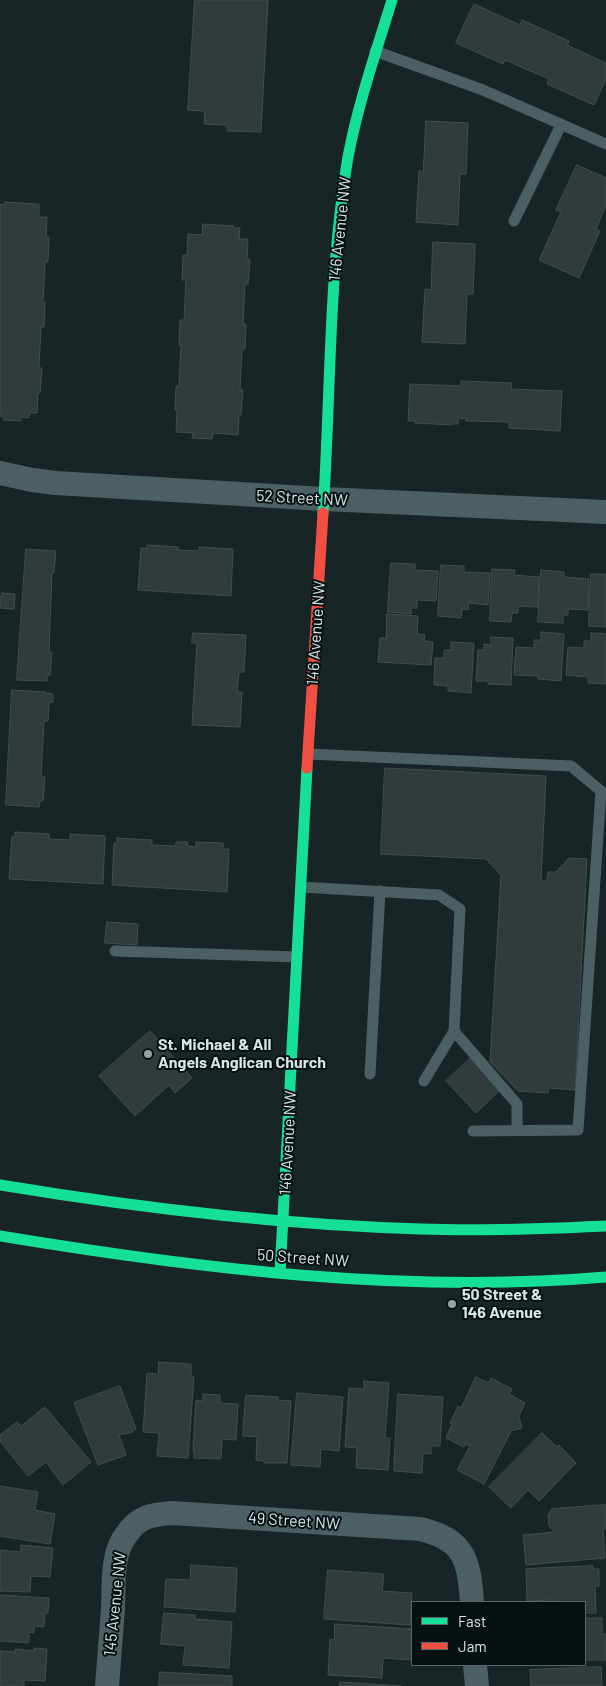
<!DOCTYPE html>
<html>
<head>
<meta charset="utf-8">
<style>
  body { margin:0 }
  #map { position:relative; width:606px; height:1686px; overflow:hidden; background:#182526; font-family:Barlow,sans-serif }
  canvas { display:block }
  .legend { position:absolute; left:411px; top:1601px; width:175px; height:65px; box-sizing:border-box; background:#061011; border:1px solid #5a6667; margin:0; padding:6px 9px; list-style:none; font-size:15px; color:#d8e6e7 }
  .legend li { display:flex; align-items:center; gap:10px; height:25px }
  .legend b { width:25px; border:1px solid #5a6667 }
</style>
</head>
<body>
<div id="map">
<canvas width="606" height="1686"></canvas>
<ul class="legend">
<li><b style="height:6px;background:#16e098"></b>Fast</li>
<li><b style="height:6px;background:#f24e42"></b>Jam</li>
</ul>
</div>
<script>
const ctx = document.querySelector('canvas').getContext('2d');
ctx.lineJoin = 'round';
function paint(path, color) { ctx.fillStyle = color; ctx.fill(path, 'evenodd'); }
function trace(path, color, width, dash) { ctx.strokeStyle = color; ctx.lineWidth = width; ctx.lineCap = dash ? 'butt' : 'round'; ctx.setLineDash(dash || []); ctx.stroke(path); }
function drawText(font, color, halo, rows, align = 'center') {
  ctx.font = font + ' Barlow,sans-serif'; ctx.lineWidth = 4; ctx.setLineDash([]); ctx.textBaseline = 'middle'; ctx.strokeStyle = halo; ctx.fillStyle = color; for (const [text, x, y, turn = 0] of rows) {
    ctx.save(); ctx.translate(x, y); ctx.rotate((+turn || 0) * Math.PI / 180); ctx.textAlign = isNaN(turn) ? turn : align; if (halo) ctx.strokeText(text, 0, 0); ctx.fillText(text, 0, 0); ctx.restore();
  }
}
const building = new Path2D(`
  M195,0H268L261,132L227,131V125L204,124L205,111L188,110Z
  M474,4L520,25L522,20L569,41L567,45L606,63V79L594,105L547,84L549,79L505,60L503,64L456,43Z
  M426,121L468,123L466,174H460L458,225L416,222L419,171H423Z
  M577,165L606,178V205L596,229L600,231L579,278L539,260L561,212L556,210Z
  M5,202L39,204V217H47L46,237H49L48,262H45L43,302H45L44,327H41L39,368H42L40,393H38L37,413H30L29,418L21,417V421L3,420V416H0V204L5,205Z
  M203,224L234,226L233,228H240L239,239H248L247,259H250L248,284H245L243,324H246L245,349H242L240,390H243L241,415H239L238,435L213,433L212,439L192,438L193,433L176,432L177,411L175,410L176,386H179L181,345H179L180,320H184L186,280H182L183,255H187L188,234L202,235Z
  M433,242L475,244L473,294H467L465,344L422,342L425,289L431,290Z
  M461,381L512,383L511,389L562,391L560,431L509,428V422L466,421L467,419L458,418V424H451V425L415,423L416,421H408L410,384L461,386Z
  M147,545L178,547V550L199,551V547L233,549L231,596L138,590L141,548H147Z
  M26,549L56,551L54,573H52L49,652H52L50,675H47V681L17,680Z
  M391,563L415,564V570L438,571L436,601L417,600V608H411V614L388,612Z
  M441,565L464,566V572L490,573L488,605L469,603L468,610L462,609L461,618L438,616Z
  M492,569L515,570L514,575L539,577L538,607L518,606V613H512L511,622L490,621Z
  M541,570L564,572V577L589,579L588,610L568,609V615H563V623L538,622Z
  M591,574H606V627L589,626Z
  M2,593L15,594L14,609L0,608V596H2Z
  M387,614L418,616L417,634L425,635L424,641L433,642L431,665L378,662L380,638H386Z
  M541,632L564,634L561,681L538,679V676L514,675L516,647L534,648V640H541Z
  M193,633L246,635L244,672H239L237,692H242L240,727L192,725L197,643H192Z
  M591,633L606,634V684L588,683V677L566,675L568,647L584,648V641H591Z
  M491,637L513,638L511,685L488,684V681H476L478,650H484V644L491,645Z
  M451,642L474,643L471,693L448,691V686L434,685L435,658H444V650H451Z
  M12,690L46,692V693L53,694V702H49L48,721H44L41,777H45L43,801H40L39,807L6,805Z
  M385,768L546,776L541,881H547L548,872H556L569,858L587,859L575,1090L549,1088L548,1093L518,1091L490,1062L501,875L486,859L381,854Z
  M15,832L49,834V839L70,840V834L105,836L103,884L9,879L12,836L15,837Z
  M117,838L152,840V845L176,846V842H188L187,846L196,847V842L223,843V849H229L227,892L112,885L114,843H117Z
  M107,922L138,924L137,945L105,943Z
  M150,1031L192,1078L175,1093L169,1085L135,1116L99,1076Z
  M473,1056L502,1088L476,1113L446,1081Z
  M159,1362L191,1364V1376L194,1377L188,1458L157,1456L159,1433L143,1432L147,1373L158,1374Z
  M476,1377L489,1383L491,1378L512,1389L509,1394L525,1403L519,1416L522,1428L511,1431L484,1484L457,1470L470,1446L466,1444L464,1447L446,1438L452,1424L450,1423L458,1406L461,1408Z
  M364,1381L389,1383L385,1438H390L388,1470L356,1468L357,1448L345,1447L349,1388L364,1389Z
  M120,1386L136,1429L132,1431L133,1432L119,1435L126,1455L98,1465L74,1403Z
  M297,1393L343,1397L339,1451L321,1449L320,1467L291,1465Z
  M203,1394L220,1395V1403L238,1404L236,1440L222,1439L221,1459L194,1458V1450H193L196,1400L203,1401Z
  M398,1394L443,1397L440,1446H431V1454L423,1453L422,1473L394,1471Z
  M246,1395L278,1397V1400L291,1401L287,1463H264V1461L256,1460L257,1437L243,1436Z
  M45,1407L91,1462L63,1485L46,1462L28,1476L0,1441V1435L17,1422L21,1426Z
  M542,1433L557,1447L559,1445L576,1463L539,1501L528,1490L511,1508L489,1487Z
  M0,1486L38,1492L35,1510L55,1514L50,1544L0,1536Z
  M606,1505V1529H603L605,1558L526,1565L523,1535L555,1532L549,1526L548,1515L552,1509Z
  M21,1545L53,1548L50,1577L31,1576L30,1592L0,1591V1550L21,1552Z
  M191,1565L237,1568L235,1612L164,1607L166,1579L190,1580Z
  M593,1566V1569H599V1586H595L596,1613H585V1602H552V1600L527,1601L526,1569Z
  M328,1570L384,1574L382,1591L412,1593L410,1625L324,1619Z
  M0,1595L49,1598L48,1613H45L44,1627L34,1626V1633L29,1632V1643L0,1641Z
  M164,1613L195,1615V1619L232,1622L229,1668L183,1665L185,1646L161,1644Z
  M585,1618H602V1634H606V1660H585Z
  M335,1624L412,1629V1660L383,1658L382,1678L328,1675L330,1639L334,1640Z
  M34,1648L47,1649L45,1681L24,1680V1686H0V1651L15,1652V1649L34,1651Z
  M601,1667L602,1686H531L530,1670Z
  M160,1672L232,1676V1686H159Z
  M340,1682L402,1686H340Z`);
const lane = new Path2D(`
  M375,51L483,90L606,144
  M514,221L561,125
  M308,754L571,766L601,791L578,1130L473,1131
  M301,887L439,895L460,909L454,1031L424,1081
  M115,951L297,957
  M454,1031L517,1104V1130
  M370,1074L380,891`);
const street = new Path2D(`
  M0,473L32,480L56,483L324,499L606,512
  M475,1665L477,1686
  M107,1686C109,1660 111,1635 113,1609C114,1586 111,1554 126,1535C139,1516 151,1515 172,1513L420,1529C465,1539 469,1561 472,1602`);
const fast = new Path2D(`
  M323,513C331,395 328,275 348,157C358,104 376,52 392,0
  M0,1185C139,1208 280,1225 421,1229C483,1231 544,1229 606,1226
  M0,1236C199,1269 404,1294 606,1277
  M280,1273L307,768`);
const jam = new Path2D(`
  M307,768L323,513`);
const markers = [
  [148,1054,5,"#95a2a3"],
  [452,1304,5,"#95a2a3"]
];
const streetNames = [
  ["146 Avenue NW",340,229,-84],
  ["52 Street NW",302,498,3],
  ["146 Avenue NW",316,633,-86],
  ["146 Avenue NW",288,1143,-87],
  ["50 Street NW",303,1258,4],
  ["49 Street NW",294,1521,4],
  ["145 Avenue NW",115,1604,-84]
];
const poiNames = [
  ["St. Michael & All",158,1045],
  ["Angels Anglican Church",158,1063],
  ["50 Street &",462,1295],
  ["146 Avenue",462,1313]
];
paint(building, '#313b3c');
trace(building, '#424d4e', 1);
trace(lane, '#4c5f62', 11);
trace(street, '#4c5f62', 24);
trace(fast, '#16e098', 11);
trace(jam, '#f24e42', 11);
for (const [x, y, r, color] of markers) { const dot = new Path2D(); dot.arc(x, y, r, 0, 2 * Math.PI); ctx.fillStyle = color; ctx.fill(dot); trace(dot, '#061011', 2); }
drawText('16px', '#d8e6e7', '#061011', streetNames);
drawText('bold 16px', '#d8e6e7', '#061011', poiNames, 'left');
</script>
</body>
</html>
